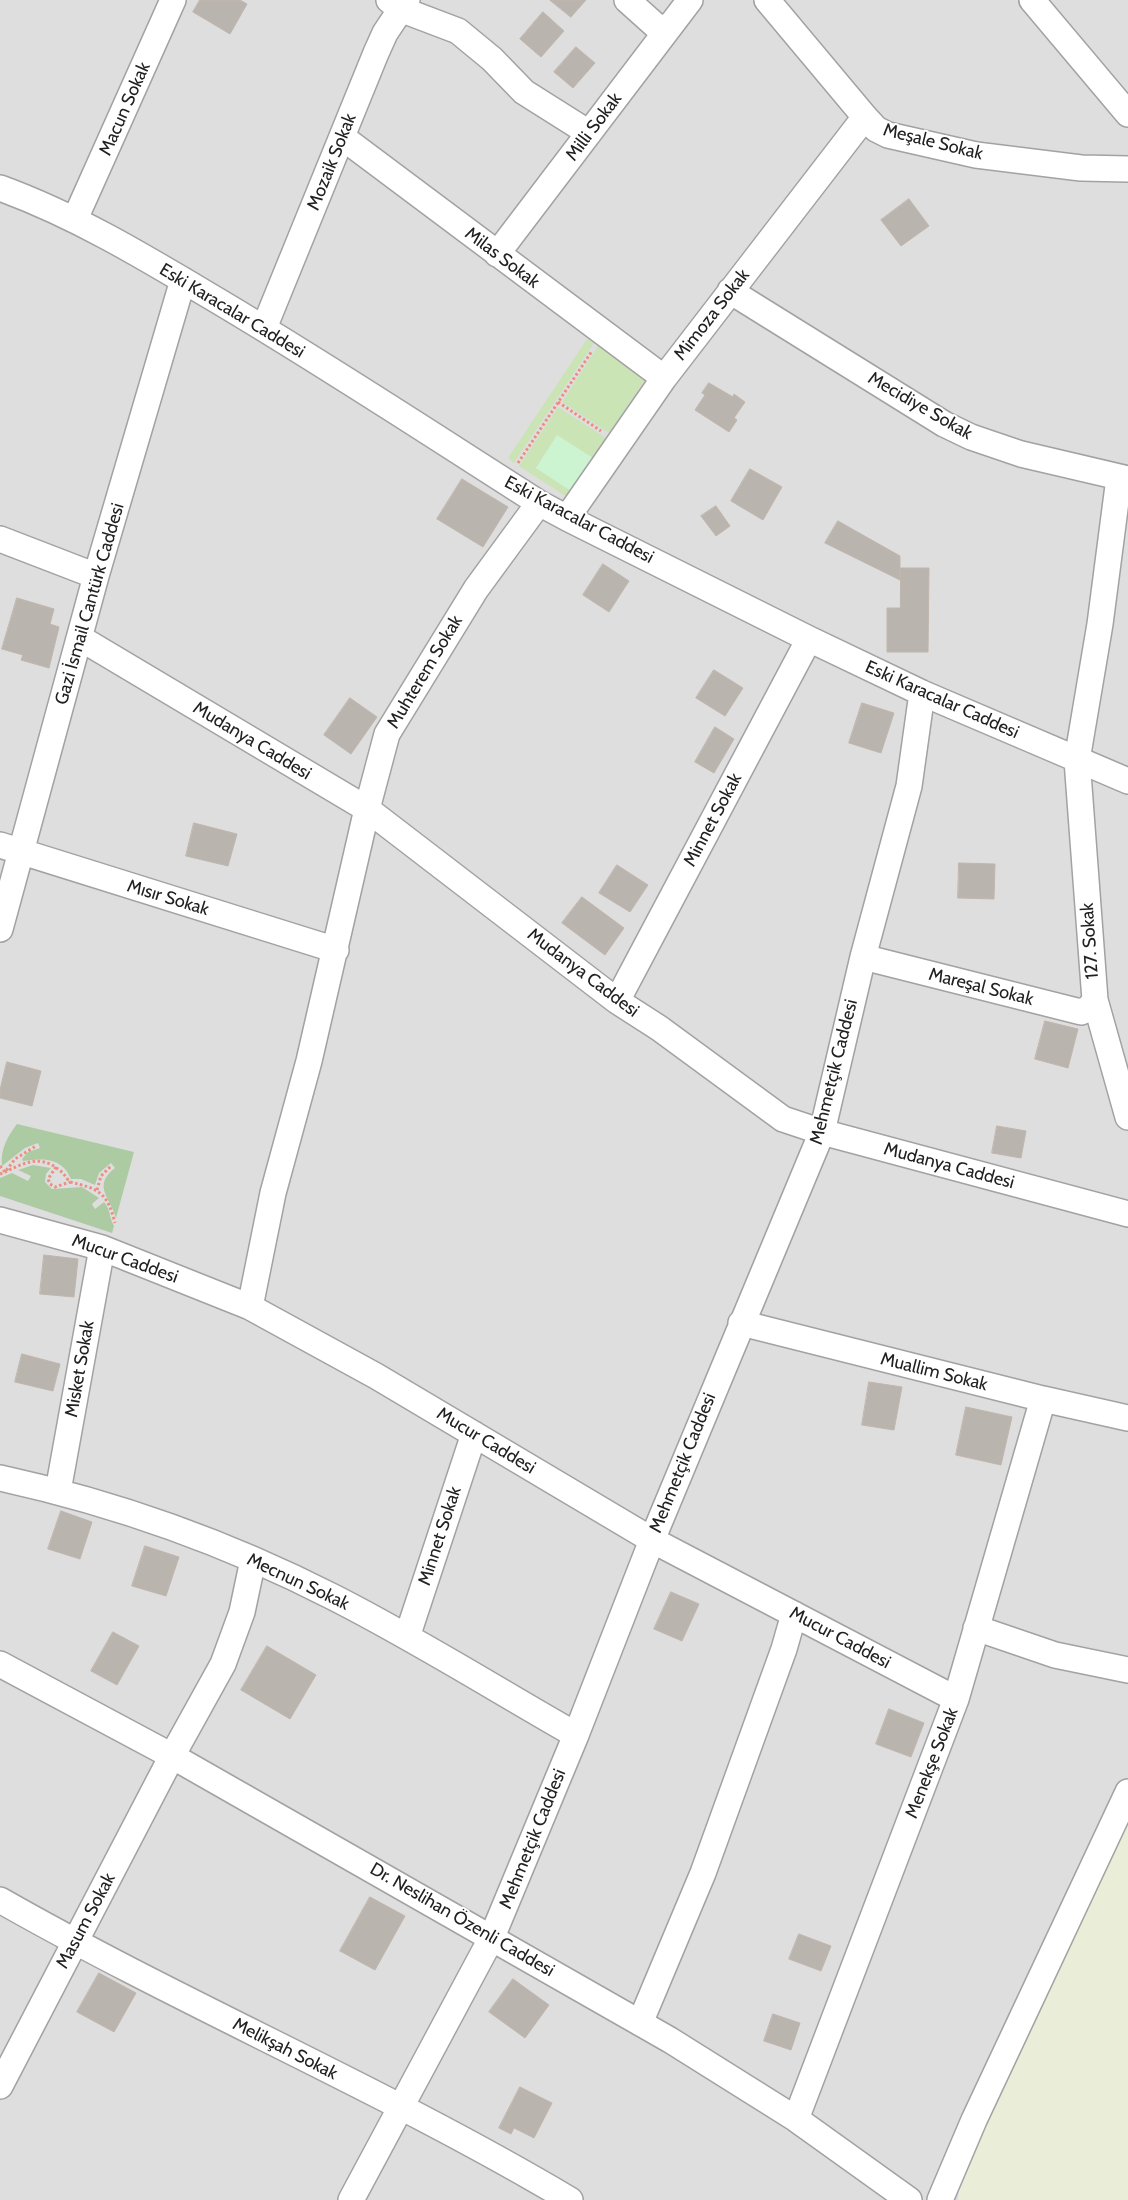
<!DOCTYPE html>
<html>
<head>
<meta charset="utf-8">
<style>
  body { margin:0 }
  canvas { display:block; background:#f0eee9 }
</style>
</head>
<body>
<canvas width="1128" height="2200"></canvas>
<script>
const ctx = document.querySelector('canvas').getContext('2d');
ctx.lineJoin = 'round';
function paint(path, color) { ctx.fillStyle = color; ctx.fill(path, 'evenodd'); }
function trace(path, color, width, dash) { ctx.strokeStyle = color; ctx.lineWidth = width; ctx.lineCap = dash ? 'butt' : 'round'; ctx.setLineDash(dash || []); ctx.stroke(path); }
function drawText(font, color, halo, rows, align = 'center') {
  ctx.font = font + ' Cabin,sans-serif'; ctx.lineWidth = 4; ctx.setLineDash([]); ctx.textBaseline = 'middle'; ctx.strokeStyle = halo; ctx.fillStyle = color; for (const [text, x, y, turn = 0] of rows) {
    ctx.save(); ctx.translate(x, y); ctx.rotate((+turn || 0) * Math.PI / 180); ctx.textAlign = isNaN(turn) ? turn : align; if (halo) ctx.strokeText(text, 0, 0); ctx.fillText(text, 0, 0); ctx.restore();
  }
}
const residential = new Path2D(`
  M0,0H1128V1823L1093,1885L959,2190L958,2200H0Z`);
const farmland = new Path2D(`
  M1128,1823V2200H958L983,2104L1093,1885Z`);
const grass = new Path2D(`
  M587,339L594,343L514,463L508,458Z
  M598,346L646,378L609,433L562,402Z
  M558,407L606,438L593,458L557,436L536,468L571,491L567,497L519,466Z`);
const forest = new Path2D(`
  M17,1124L134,1152L116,1218C110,1197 92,1186 115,1168L111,1163L99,1173L95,1185L81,1179H71C69,1176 68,1172 65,1169C54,1157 38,1159 23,1161L22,1159L28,1152L40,1148L38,1143L25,1148L2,1166C0,1149 8,1136 17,1124Z
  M33,1165L51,1168L46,1174L45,1182L52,1189L82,1187L99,1198L92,1204L95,1209L104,1202C111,1210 109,1218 114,1226L112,1233L0,1196V1178L12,1173L28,1181L31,1176L18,1170Z`);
const park = new Path2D(`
  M557,435L593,458L571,491L536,468Z`);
const building = new Path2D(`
  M200,0H240L247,4L230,34L193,12Z
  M550,0H586L571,17Z
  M543,12L564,31L541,57L520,39Z
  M576,47L595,63L573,88L554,72Z
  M909,199L929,226L901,246L881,220Z
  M709,383L733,397L734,394L745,402L734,418L737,420L729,432L695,410L705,395L702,393Z
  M750,469L782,487L763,520L731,501Z
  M462,479L508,507L483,547L437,519Z
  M716,506L730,526L716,536L701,516Z
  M838,521L900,556V580L825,543Z
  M603,564L629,581L609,612L583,595Z
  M901,568H929L928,652H887V608H900Z
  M17,598L54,609L50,624L59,627L49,668L21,660L23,655L2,649Z
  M714,670L743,688L725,716L696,698Z
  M350,698L377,717L351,754L324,735Z
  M862,703L894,713L881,753L849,743Z
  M715,727L734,739L714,773L695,762Z
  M194,823L237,834L228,866L186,856Z
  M959,863L995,864L994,899L958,898Z
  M617,865L648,885L630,912L599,893Z
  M582,897L624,928L605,955L562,923Z
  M1045,1021L1078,1029L1068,1068L1035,1059Z
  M7,1062L41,1071L32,1106L0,1098V1090Z
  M997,1126L1026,1131L1021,1158L992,1153Z
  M44,1255L78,1259L74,1297L40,1294Z
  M22,1354L60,1364L53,1391L15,1382Z
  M869,1382L902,1387L894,1430L862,1425Z
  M966,1407L1012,1417L1001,1465L956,1455Z
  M61,1511L92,1522L80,1559L48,1549Z
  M145,1546L179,1557L166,1596L132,1586Z
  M671,1592L699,1604L682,1641L654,1629Z
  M113,1632L139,1646L117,1685L91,1671Z
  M267,1646L316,1675L290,1719L241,1690Z
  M889,1709L924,1723L911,1757L876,1744Z
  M370,1897L405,1916L375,1970L340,1951Z
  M799,1934L831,1946L821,1971L789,1959Z
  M99,1973L136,1993L114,2032L77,2012Z
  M513,1979L549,2005L525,2038L489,2012Z
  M773,2014L800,2023L791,2050L764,2041Z
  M520,2087L552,2103L534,2138L514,2128L511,2134L499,2128Z`);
const path = new Path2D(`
  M558,402L601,431
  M518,463L592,351
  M0,1166L5,1172L15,1159L36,1146
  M56,1167L48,1179L50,1184L55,1187L70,1182
  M0,1174C20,1166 38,1152 59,1170C64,1173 66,1178 70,1182C99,1189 107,1192 115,1223
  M97,1190L101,1176L111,1166`);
const minor = new Path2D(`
  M389,0L400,9L458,31L492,59L524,92L589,133
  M627,0L656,26L668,29
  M767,0L865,117L876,129L888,135L976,155L1081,168L1128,169
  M1032,0L1128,114
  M342,137L664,378
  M0,188C74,215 141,255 208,295C320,361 429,433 539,503L567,518L809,639L922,693L1128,781
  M75,219L173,0
  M497,254L690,0
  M730,291L944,424L971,437L1021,454L1128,479
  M264,328L376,53L385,33L407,0
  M1119,478L1100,624L1077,760L1095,1000L1128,1117
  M567,518L664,378L865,117
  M0,539L96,576
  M80,638L367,809L617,1001L659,1028L783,1119L822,1132L1128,1214
  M0,845L336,950
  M0,929L96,576L183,280
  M863,957L1081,1012L1089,1008L1095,1000
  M617,1001L809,639
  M0,1220L102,1248L250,1307L376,1376L652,1540L956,1699
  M250,1307L273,1193L309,1061L367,809L387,734L476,589L539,503
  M741,1323L1043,1399L1128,1418
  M0,1478C114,1503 229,1544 333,1597C416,1639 495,1689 576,1735
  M58,1491L102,1248
  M976,1628L1055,1655L1128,1670
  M407,1637L474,1434
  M0,1664L172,1756L670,2040L796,2119L909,2200
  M0,1900C186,2006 385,2090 570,2200
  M640,2023L703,1873L784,1649L794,1614
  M0,2086L172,1756L223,1664L242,1612L253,1560
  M796,2119L956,1699L1043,1399
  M351,2200L492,1937L576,1735L652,1540L822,1132L863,957L909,786L922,693
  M940,2200L974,2120L1128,1792`);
const streetNames = [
  ["Macun Sokak",125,109,-66],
  ["Milli Sokak",594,127,-53],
  ["Meşale Sokak",933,142,14],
  ["Mozaik Sokak",332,162,-68],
  ["Milas Sokak",502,258,37],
  ["Eski Karacalar Caddesi",232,311,31],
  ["Mimoza Sokak",712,315,-52],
  ["Mecidiye Sokak",920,406,30],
  ["Eski Karacalar Caddesi",579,520,28],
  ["Gazi İsmail Cantürk Caddesi",90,604,-74],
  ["Muhterem Sokak",425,672,-59],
  ["Eski Karacalar Caddesi",942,700,24],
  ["Mudanya Caddesi",252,741,31],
  ["Minnet Sokak",713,820,-62],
  ["Mısır Sokak",168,898,17],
  ["127. Sokak",1090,941,-94],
  ["Mudanya Caddesi",583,973,37],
  ["Mareşal Sokak",981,987,14],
  ["Mehmetçik Caddesi",834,1072,-76],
  ["Mudanya Caddesi",949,1166,15],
  ["Mucur Caddesi",125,1259,20],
  ["Misket Sokak",80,1369,-80],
  ["Muallim Sokak",934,1372,14],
  ["Mucur Caddesi",486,1441,31],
  ["Mehmetçik Caddesi",683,1463,-68],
  ["Minnet Sokak",440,1536,-72],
  ["Mecnun Sokak",298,1582,25],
  ["Mucur Caddesi",840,1638,28],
  ["Menekşe Sokak",932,1763,-69],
  ["Mehmetçik Caddesi",533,1839,-68],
  ["Dr. Neslihan Özenli Caddesi",462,1920,30],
  ["Masum Sokak",86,1921,-62],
  ["Melikşah Sokak",285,2049,27]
];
paint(residential, '#dfdede');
paint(farmland, '#eaedd7');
paint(grass, '#cae4b5');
paint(forest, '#adcba3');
paint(park, '#ccf4d1');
paint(building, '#bab4af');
trace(building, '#c1b6ad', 1);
trace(minor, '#a2a2a2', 28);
trace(path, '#eb8f7f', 3, [2.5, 2.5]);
trace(minor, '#fff', 25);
drawText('18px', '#212121', '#fff', streetNames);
</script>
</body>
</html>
